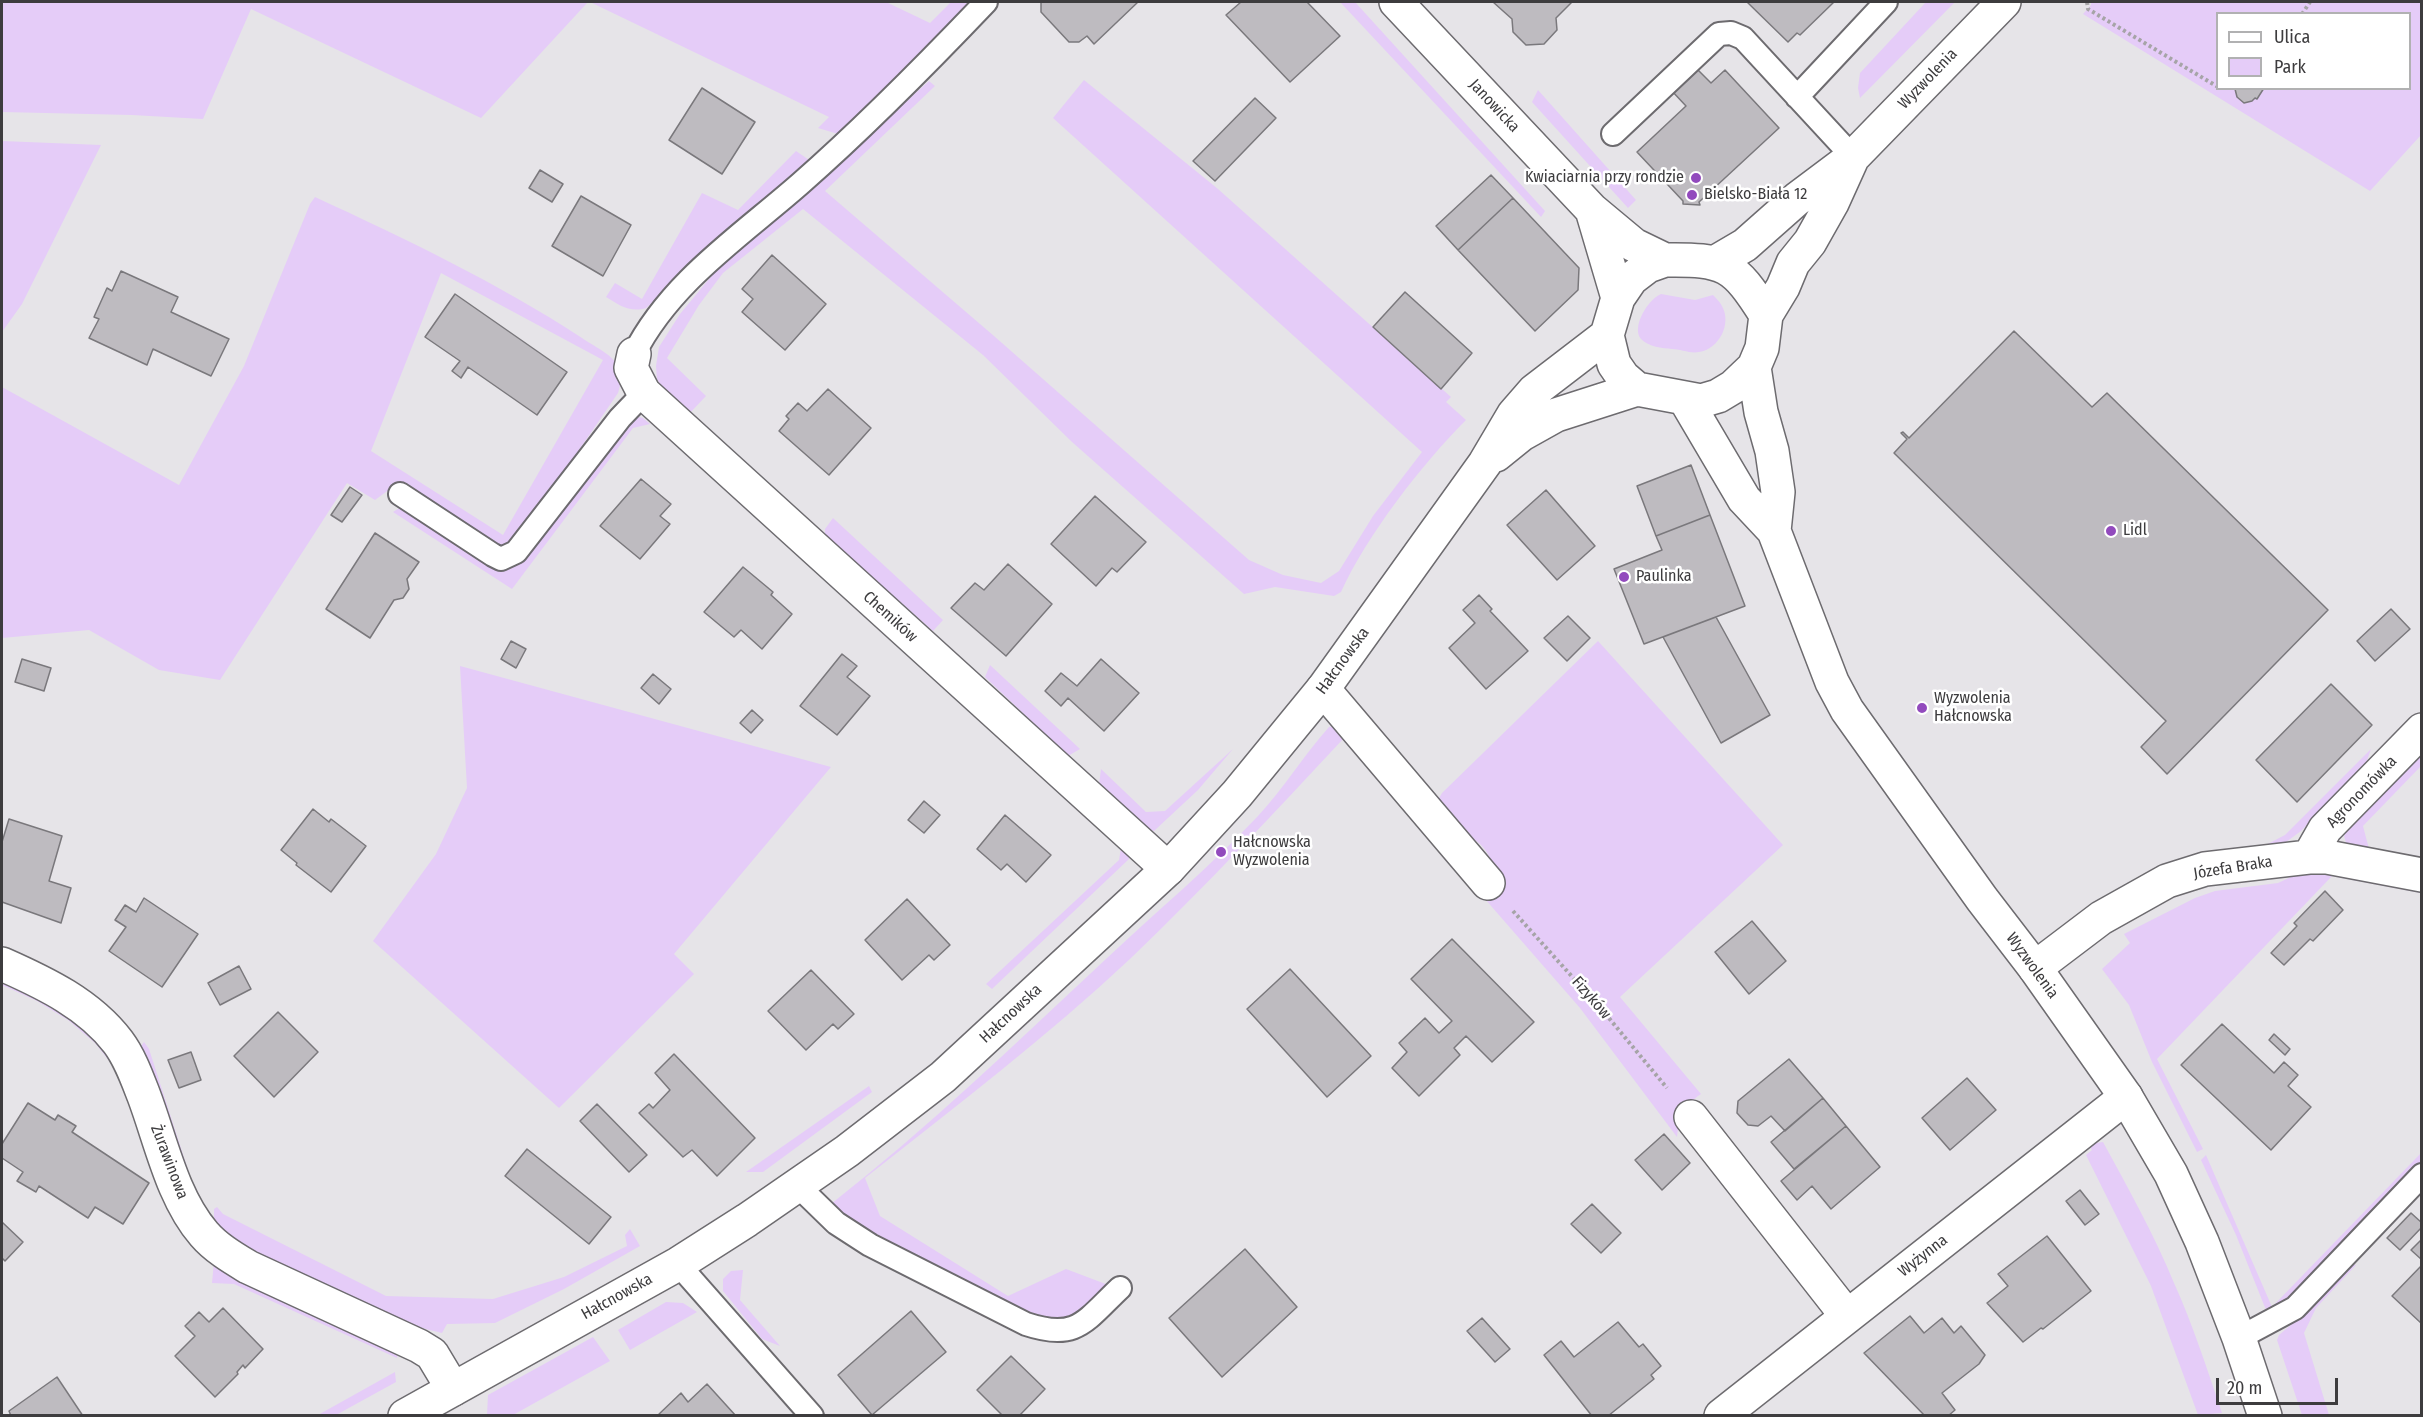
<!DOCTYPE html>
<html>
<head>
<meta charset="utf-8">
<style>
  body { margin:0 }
  #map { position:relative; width:2423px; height:1417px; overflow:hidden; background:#e6e4e8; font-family:"Fira Sans Condensed",sans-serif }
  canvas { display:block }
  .frame { position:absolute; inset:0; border:3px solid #3d3c3e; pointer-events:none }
  .legend { position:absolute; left:2216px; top:12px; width:195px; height:78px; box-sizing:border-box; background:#fff; border:2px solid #b1b1b2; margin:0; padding:8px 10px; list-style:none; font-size:18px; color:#3d3c3e }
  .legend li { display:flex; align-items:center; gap:12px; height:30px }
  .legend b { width:30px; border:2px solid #b1b1b2 }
  .scale { position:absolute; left:2216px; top:1378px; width:122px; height:27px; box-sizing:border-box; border:3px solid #3d3c3e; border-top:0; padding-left:8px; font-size:18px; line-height:21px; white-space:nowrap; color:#3d3c3e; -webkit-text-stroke:4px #fff; paint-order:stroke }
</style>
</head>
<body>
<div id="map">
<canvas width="2423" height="1417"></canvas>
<div class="frame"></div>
<ul class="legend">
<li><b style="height:8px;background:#fff"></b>Ulica</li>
<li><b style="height:16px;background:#e5ccf8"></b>Park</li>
</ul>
<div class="scale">20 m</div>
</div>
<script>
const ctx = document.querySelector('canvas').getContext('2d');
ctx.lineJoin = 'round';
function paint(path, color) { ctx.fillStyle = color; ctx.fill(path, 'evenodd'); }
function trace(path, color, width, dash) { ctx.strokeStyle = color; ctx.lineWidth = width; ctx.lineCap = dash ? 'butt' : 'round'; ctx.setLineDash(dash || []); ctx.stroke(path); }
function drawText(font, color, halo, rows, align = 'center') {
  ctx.font = font + ' "Fira Sans Condensed",sans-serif'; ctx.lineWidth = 5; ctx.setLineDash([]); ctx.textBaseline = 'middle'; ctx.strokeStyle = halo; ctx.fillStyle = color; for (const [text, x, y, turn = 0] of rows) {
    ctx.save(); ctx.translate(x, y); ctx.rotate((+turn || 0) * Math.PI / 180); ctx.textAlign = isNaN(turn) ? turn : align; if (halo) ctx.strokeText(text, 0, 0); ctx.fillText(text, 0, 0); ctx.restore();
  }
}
const green = new Path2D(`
  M2,2H588L481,118L251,9L203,119L132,115L2,112Z
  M590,2H886L930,23L951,2H970L910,67L838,134L818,128L829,117Z
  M1340,2H1355L1545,211L1541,217Z
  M1926,2H1955L1860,98L1858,88L1860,73Z
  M2091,2H2421V135L2370,191L2083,14L2091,5ZM2218,14H2410V88H2218Z
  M1084,80L1218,189L1451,397L1446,402L1466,420C1422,464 1367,535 1341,592L1334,596L1275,587L1244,594L1072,442L983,355L803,209L723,273L699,305L667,358L706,396L688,415L664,391L657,379L656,366L659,347L680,314L714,273L929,81L935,86L825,191L994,336L1249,560L1283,575L1321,583L1339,571L1373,516L1422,452L1053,118Z
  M1538,90L1636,200L1628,208L1532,102Z
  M2,141L101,145L22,304L2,332Z
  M796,151L812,162L748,216L646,308C630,313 619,305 606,297L615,283L642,299L702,193L738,210Z
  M315,197C406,239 498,283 582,338C593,346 612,354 618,366C622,375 621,384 618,393L521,535L509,545L501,546L398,483L375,500L347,483L220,680L159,670L89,630L2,638V387L179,485L244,366L310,204ZM441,273L603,360L503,535L371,451Z
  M1661,294L1695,300L1713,295C1716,298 1720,302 1722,306C1732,324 1719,349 1699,352C1691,354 1680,349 1672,349C1662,348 1649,347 1641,339C1636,334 1638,323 1641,317C1645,308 1652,298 1661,294Z
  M634,416L643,418L650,424L633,428L512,589L393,512L401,507L493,566Z
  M833,518L943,620L933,631L825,535V529Z
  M1598,641L1783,845L1620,997L1701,1094C1682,1107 1680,1114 1677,1137L1580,1008L1485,899C1499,883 1495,858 1480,844C1476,840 1469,837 1465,833C1455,824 1446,811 1438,800L1442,793Z
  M990,665L1080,749L1068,756L985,677Z
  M460,666L831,767L674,954L694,974L559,1108L373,941L436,854L467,788Z
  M1334,726L1345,737C1275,812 1205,887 1131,958C1047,1037 955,1107 865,1178L880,1216L1008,1296L1066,1269L1111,1286L1078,1317L1055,1325L1027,1319L874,1238L842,1216L831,1204C928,1128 1016,1043 1106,959C1157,911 1210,867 1258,816C1284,788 1304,755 1329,727Z
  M1233,749L1198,790L1154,831L1147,829L1099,785L1101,769L1146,812L1165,811Z
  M2371,749L2365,766L2301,831L2282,845L2254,851L2285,835Z
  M2421,756V766L2363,826L2369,849L2347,846L2344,836L2348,829Z
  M1121,848L1128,852L1129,859L992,989L986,984L1119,860Z
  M2306,870L2421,886V893L2332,876L2157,1059L2203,1149L2197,1152L2152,1062L2129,1005L2102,969L2130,943L2124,934L2195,898L2215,891L2278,883Z
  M2,981L35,996L67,1014L95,1038L121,1072L153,1158L114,1067L95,1043L68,1020L37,1001L2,985Z
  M144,1042L149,1049L188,1170L182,1169L139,1049Z
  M869,1086L872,1092L763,1172H746Z
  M2103,1142C2128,1188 2154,1234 2174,1283C2193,1325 2207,1369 2222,1413L2198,1415L2151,1286L2086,1155L2092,1150L2088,1144Z
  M2422,1152L2421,1162L2287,1305L2273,1311L2266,1310L2236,1235L2201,1160L2206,1155L2272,1307Z
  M217,1207L223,1214L386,1296L493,1299L564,1277L627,1246L625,1235L630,1229L640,1246L564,1289L495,1323L447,1324L442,1333C403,1325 372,1308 336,1292C294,1273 246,1257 214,1221V1209Z
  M214,1262L398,1351L397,1358L234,1284L212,1283Z
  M2349,1264L2356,1265L2316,1308L2304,1333L2329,1415H2302L2277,1340L2279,1335L2299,1318Z
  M743,1270L740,1300L780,1346L762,1339L723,1291V1279L731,1271Z
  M666,1302L683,1303L697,1312L630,1350L618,1330Z
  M593,1337L610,1361L513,1415H487L488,1395Z
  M395,1372L396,1382L336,1415H318Z`);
const building = new Path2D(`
  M1041,2H1138L1094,44L1087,36L1079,42H1069L1041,12Z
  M1241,2H1307L1340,36L1290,82L1226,15Z
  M1493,2H1572L1556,18L1557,30L1544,44L1526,45L1513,32L1512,19Z
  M1747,2H1834L1800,35L1797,33L1788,42Z
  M1695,67L1711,83L1725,70L1779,128L1699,202L1700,205L1683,204V201L1637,152L1686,106L1671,90Z
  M702,88L755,122L722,174L669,140Z
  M2264,88L2257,99L2255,98L2252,101L2244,103L2237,97L2235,89Z
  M1255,98L1276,118L1215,181L1193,161Z
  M540,170L563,184L552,202L529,188Z
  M1491,175L1513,198L1458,250L1436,226Z
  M581,196L631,225L603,276L552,246Z
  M1513,198L1579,268L1578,290L1535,331L1458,250Z
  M772,255L826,304L785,350L742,312L753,299L742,289Z
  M121,271L178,297L171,312L229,339L211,376L153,349L147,365L89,338L99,319L94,317L107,288L112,291Z
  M1405,292L1472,353L1441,389L1373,327Z
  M455,294L567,372L537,415L468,367L461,378L452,371L460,361L425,337Z
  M2014,331L2092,407L2107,393L2328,610L2167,774L2141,747L2166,721L1894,453L1907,439L1901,433L1903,432L1909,438Z
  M828,389L871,428L829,475L779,431L789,419L786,416L798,403L807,411Z
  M1691,465L1710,515L1656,536L1637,486Z
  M641,479L671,504L660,516L670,524L640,559L600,526Z
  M350,487L362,495L342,522L331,515Z
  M1546,490L1595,546L1557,580L1507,525Z
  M1095,496L1146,542L1117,572L1112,568L1096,586L1051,544Z
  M1710,515L1745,606L1644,644L1614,569L1662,550L1656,536Z
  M375,533L419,562L407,579L409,589L403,598L394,600L370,638L326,609Z
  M1008,564L1052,604L1006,656L951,608L975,583L984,590Z
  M743,567L773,592L771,595L792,614L762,649L741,630L734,637L704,612Z
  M1479,595L1492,609L1490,611L1528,651L1486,689L1449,648L1475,623L1463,610Z
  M2391,609L2410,629L2375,661L2357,641Z
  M1568,616L1590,638L1567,661L1544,638Z
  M1716,617L1770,715L1721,743L1663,637Z
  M511,641L526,649L516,668L501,659Z
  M842,654L857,666L847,677L870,696L837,735L800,706Z
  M22,659L51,668L44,691L15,682Z
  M1101,659L1139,693L1104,731L1068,698L1061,706L1045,691L1061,673L1077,686Z
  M653,674L671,689L659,704L641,688Z
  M2331,684L2372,725L2297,802L2256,760Z
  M752,710L763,720L751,733L740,723Z
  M924,801L940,815L924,833L908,820Z
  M313,809L329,822L331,819L366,846L331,892L296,865L297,863L281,850Z
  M1005,815L1051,855L1026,882L1007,864L1001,870L977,849Z
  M9,819L62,836L49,881L71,888L61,923L2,902V842Z
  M2325,891L2343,910L2313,941L2310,939L2284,965L2271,953L2297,926L2294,923Z
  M144,898L198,934L162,987L109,951L126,927L115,920L125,905L136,912Z
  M907,899L950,945L934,960L929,955L902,980L865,940Z
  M1752,921L1786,961L1749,994L1715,952Z
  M1452,939L1534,1022L1492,1062L1466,1036L1454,1048L1460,1055L1419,1096L1392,1068L1407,1052L1399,1043L1425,1018L1439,1033L1452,1021L1411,979Z
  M239,966L251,989L220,1005L208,983Z
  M1290,969L1371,1056L1327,1097L1247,1009Z
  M811,970L854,1014L838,1029L833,1024L806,1050L768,1011Z
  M278,1012L318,1052L274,1097L234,1056Z
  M2222,1024L2274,1073L2284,1062L2298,1075L2288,1086L2311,1107L2271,1150L2181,1065Z
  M2274,1034L2290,1049L2285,1055L2269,1040Z
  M191,1052L201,1080L179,1088L168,1060Z
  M674,1054L755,1138L717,1176L692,1150L683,1157L639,1113L649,1104L653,1108L670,1090L655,1073Z
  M1789,1059L1823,1098L1785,1131L1771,1116L1758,1126L1748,1125L1737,1113L1738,1101Z
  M1967,1078L1996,1110L1950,1150L1922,1118Z
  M1823,1098L1846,1126L1794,1169L1771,1142Z
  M28,1103L55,1120L58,1115L76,1126L72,1132L149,1183L123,1224L95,1207L88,1218L39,1186L36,1192L17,1181L23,1172L2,1158V1144Z
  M597,1104L647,1155L629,1172L580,1121Z
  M1846,1126L1880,1167L1831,1209L1812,1186L1797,1200L1781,1181Z
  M1664,1134L1690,1163L1662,1190L1635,1160Z
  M527,1149L611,1217L589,1244L505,1176Z
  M2080,1190L2099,1214L2085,1225L2066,1201Z
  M1592,1204L1621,1233L1601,1253L1571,1224Z
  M2411,1213L2422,1223V1227L2400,1250L2387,1238Z
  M2,1222L23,1242L5,1261L2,1258Z
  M2047,1236L2091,1291L2043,1329L2041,1328L2023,1342L1987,1303L2008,1286L1998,1274Z
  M2422,1239V1260L2411,1250Z
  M1245,1249L1297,1307L1222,1377L1169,1318Z
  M2422,1265V1324L2392,1296Z
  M223,1308L263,1349L245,1368L243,1365L237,1372L238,1374L215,1397L175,1356L195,1336L185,1326L199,1312L209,1322Z
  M911,1311L946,1352L872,1415L838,1375Z
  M1910,1316L1924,1333L1942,1318L1954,1333L1961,1326L1985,1355L1979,1364L1942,1393L1955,1410L1948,1416H1925L1864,1353Z
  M1482,1318L1510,1349L1495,1362L1467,1331Z
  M1618,1322L1639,1347L1643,1344L1661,1366L1651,1375L1654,1379L1608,1416H1592L1544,1355L1561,1341L1574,1357Z
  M1011,1356L1045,1389L1019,1416H1003L977,1390Z
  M57,1377L83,1416H11L9,1411Z
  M707,1384L736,1416H657L681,1393L688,1402Z`);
const path = new Path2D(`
  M2087,2L2088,9L2218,87
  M2302,14L2310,2
  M1513,911L1603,1011L1667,1088`);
const lane = new Path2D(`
  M1797,97L1886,2
  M1613,134L1719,34L1731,33L1743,38L1853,157
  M634,354C670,282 742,235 801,183C866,126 926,65 986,2
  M400,494L493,555L501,559L516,552L620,418L644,393
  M798,1186L836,1223L870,1245L1026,1324C1077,1341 1085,1321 1120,1288
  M678,1264L812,1416
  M2239,1338L2295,1308L2422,1175`);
const street = new Path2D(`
  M634,354L631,368L644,393L1168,869
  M1323,689L1488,883
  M2309,857L2325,829L2422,730
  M2,964C45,983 89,1004 118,1042C130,1058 137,1078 144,1096C161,1141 172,1197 204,1234C216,1248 233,1258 248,1267L419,1346L432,1354L453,1389
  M2035,968L2101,918L2167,881L2205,869L2309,857H2327L2422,875
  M1691,1117L1847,1316
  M1721,1416L2126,1097`);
const secondary = new Path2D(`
  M1396,2L1592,210L1634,245L1665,260
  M1592,210L1618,298
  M1665,260C1725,259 1734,264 1766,315L1762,348L1754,367L1733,387L1718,396L1701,401L1637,389L1623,377L1614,364L1607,335L1618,298L1631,279L1648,266Z
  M1716,262L1745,245L1797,199L1853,157L2004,2
  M1766,315L1783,287L1793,263L1810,242L1832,203L1851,161
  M1754,367L1761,412L1772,451L1778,492L1774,531
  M1685,399L1744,499L1774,531L1832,682L1847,710L1982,899L2035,968L2126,1097L2171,1174L2202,1242L2239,1338L2265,1416
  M1496,455L1522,434L1556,415L1637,389
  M405,1416L678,1264L747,1220L847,1151L943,1077L1168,869L1237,794L1323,689L1485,463L1514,414L1534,391L1607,335`);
const markers = [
  [1696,178,6,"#924abd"],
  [1692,195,6,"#924abd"],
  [2111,531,6,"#924abd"],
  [1624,577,6,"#924abd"],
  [1922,708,6,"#924abd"],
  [1221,852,6,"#924abd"]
];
const streetNames = [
  ["Wyzwolenia",1928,79,-46],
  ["Janowicka",1494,106,47],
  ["Chemików",890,617,42],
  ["Hałcnowska",1343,661,-54],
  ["Agronomówka",2362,792,-46],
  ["Józefa Braka",2233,868,-9],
  ["Wyzwolenia",2032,966,54],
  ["Fizyków",1591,998,49],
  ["Hałcnowska",1011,1014,-43],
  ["Żurawinowa",169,1162,69],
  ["Wyżynna",1923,1256,-38],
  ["Hałcnowska",617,1297,-29]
];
const poiNames = [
  ["Kwiaciarnia przy rondzie",1684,178,"right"],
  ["Bielsko-Biała 12",1704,195],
  ["Lidl",2123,531],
  ["Paulinka",1636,577],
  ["Wyzwolenia",1934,699],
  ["Hałcnowska",1934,717],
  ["Hałcnowska",1233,843],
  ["Wyzwolenia",1233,861]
];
paint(green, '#e5ccf8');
paint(building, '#bebbc0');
trace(building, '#7a787c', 1.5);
trace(lane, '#6d6b6f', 26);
trace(street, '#6d6b6f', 36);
trace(secondary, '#6d6b6f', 36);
trace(path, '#a6a4a7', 4, [3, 3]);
trace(lane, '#fff', 22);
trace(street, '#fff', 33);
trace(secondary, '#fff', 33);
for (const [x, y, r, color] of markers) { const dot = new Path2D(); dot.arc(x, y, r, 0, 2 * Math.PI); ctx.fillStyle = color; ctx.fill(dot); trace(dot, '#fff', 2); }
drawText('16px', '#3d3c3e', '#fff', streetNames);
drawText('16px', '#3d3c3e', '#fff', poiNames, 'left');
</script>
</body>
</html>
